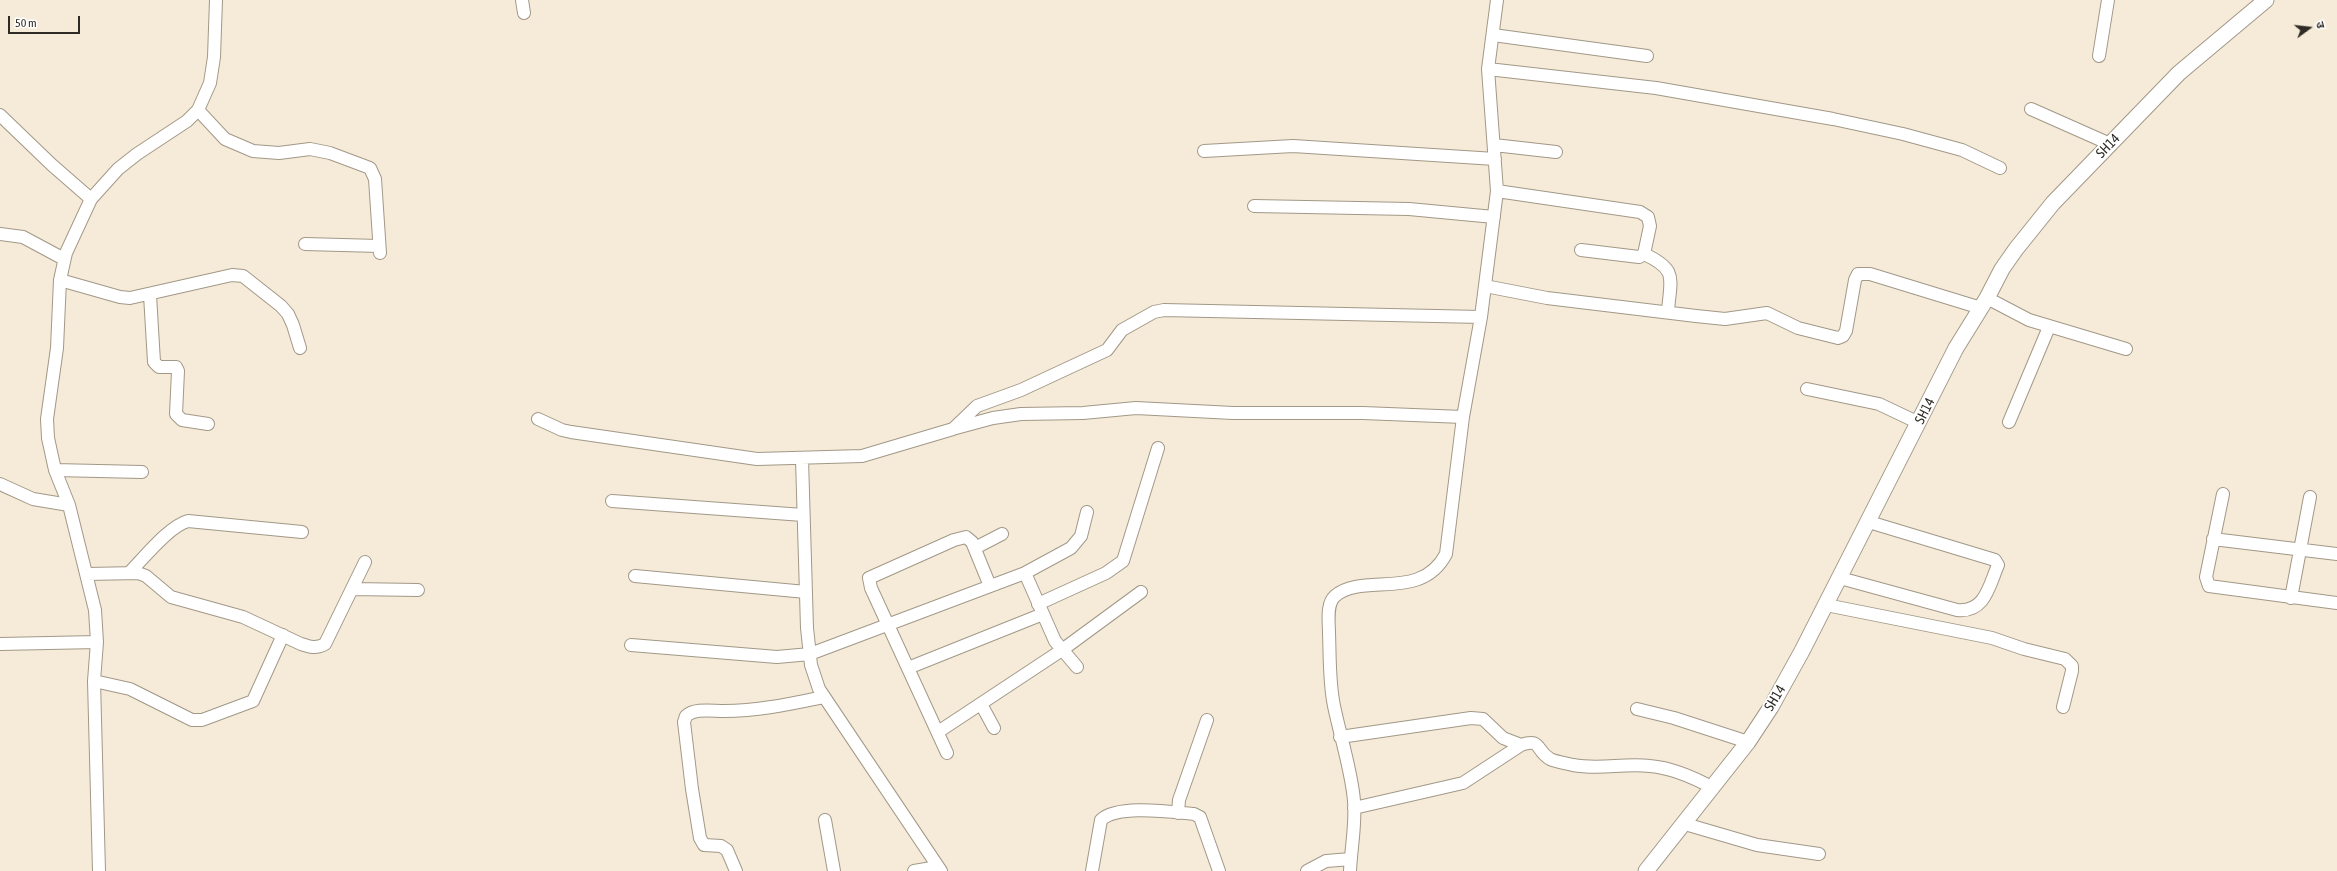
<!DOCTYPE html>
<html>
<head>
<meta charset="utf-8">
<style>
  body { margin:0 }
  #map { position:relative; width:2337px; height:871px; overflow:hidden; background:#f6ebd9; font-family:"Asap Condensed","Noto Sans Devanagari",sans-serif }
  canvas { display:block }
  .north { position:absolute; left:2289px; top:8px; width:40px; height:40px; -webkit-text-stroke:3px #fff; paint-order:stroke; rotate:75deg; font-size:11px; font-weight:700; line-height:16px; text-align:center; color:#2f2b24 }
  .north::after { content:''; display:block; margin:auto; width:14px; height:18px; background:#2f2b24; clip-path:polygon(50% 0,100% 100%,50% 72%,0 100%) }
  .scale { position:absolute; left:8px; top:16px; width:72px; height:18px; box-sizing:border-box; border:2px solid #2f2b24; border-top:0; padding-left:5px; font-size:12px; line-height:14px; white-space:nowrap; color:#2f2b24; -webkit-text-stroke:3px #fff; paint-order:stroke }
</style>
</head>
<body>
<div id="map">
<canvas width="2337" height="871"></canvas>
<div class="north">उ</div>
<div class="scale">50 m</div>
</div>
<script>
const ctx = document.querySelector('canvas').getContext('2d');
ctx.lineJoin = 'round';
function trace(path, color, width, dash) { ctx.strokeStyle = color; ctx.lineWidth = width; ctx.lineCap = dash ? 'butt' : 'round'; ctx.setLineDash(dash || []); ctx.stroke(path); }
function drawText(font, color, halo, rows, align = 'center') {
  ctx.font = font + ' "Asap Condensed",sans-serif'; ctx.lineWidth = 4; ctx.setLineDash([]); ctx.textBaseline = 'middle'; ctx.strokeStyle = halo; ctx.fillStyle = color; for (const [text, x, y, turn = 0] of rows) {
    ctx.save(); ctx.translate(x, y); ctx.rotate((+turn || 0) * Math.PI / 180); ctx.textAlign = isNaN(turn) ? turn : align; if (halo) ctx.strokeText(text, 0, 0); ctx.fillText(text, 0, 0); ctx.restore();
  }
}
const minor = new Path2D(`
  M522,0L524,13
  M1493,35L1647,56
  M2099,56L2108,0
  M1488,69L1656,88L1833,119L1903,134L1962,150L2000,168
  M2031,109L2110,144
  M198,110L225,139L253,151L279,153L310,149L330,153L370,168L375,179L380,253
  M0,115L52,165L91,199
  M1494,145L1556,152
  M1204,151L1293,146L1495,159
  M1497,191L1640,212L1648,217L1650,226L1644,254L1639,257L1581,250
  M1254,206L1409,209L1494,217
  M0,234L23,237L64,259
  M305,244L379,246
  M1644,254C1679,270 1670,279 1668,312
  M60,280L120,297L130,298L232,275L243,276L281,306L288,314L293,325L300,348
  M1485,286L1547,298L1696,316L1725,319L1767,313L1798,328L1838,338L1843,336L1846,331L1855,280L1858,274H1870L1981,308
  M150,295L154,362L159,367H176L178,371L176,414L182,420L208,424
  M1987,298L2029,320L2126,349
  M1807,389L1879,404L1919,423
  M538,419L562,430L571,432L757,459L862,456L953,429L977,406L1021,390L1107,350L1122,330L1154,312L1164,310L1481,317
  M2009,422L2049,327
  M956,428L993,418L1021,414L1083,413L1136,408L1233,413H1363L1463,417
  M802,459L807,628L811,665L819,689L941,871
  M55,470L142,472
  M0,484L33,499L69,505
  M2223,494L2206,577L2209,586L2337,603
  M612,501L803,515
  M2213,539L2337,554
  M975,548L1002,534
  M129,573C143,559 169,526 188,521L302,532
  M1025,573L1055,641L1077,667
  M87,574L138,573L146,576L171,597L243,617L301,644C310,647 316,649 325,644L365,562
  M635,576L806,592
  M1840,578L1957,610C1985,613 1989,586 1998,565L1995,560L1869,522
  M352,589L418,590
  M2291,598L2310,497
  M1038,604L1106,573L1123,561L1158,448
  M1826,605L1992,638L2024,649L2065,659L2072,666V671L2063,707
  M0,644L97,642
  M631,645L777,657L810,654L1025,573L1071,548L1081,536L1087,512
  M908,668L1043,614
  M94,681L130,689L192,720H202L253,701L283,635
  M981,704L994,728
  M1637,709L1674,718L1748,742
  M938,732L1062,650L1141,592
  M1340,737L1471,718L1483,719L1503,738L1521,745
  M947,753L871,588L869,578L954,540L966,537L972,542L990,586
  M1354,808L1463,783L1521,745C1542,738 1535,750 1550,759C1556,762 1566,763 1573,765C1600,770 1623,763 1650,766C1673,768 1693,777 1713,788
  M1178,813L1179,800L1207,720
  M825,820L834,871
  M1685,824L1757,845L1819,854
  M99,871L94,681L97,642L95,610L69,505L55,470L48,438L47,419L57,348L60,280L66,253L91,199L118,169L137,154L187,121L198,110L210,83L214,57L216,0
  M736,871L727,850L721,846L704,845L700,838L692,789L684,722L686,716C695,708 711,711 724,711C758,711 790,704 824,697
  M914,871L938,867
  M1092,871L1101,820C1117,804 1172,812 1194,814L1200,817L1219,871
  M1307,871L1326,861L1351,859
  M1350,871C1351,848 1356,825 1354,801C1352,773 1340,735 1334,706C1329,682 1330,658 1329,633C1329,622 1326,604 1335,596C1363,572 1421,602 1446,554L1463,417L1481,317L1497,191L1488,69L1497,0`);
const major = new Path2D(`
  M1646,871L1748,742L1771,707L1802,651L1956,348L1987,298L2002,269L2016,249L2053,203L2179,73L2266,0`);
const streetNames = [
  ["SH14",2108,146,-46],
  ["SH14",1925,411,-63],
  ["SH14",1775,698,-59]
];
trace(minor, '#a29887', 14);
trace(major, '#a29887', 17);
trace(minor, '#fff', 12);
trace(major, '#fff', 15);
drawText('14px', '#2f2b24', '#fff', streetNames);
</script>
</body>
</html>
